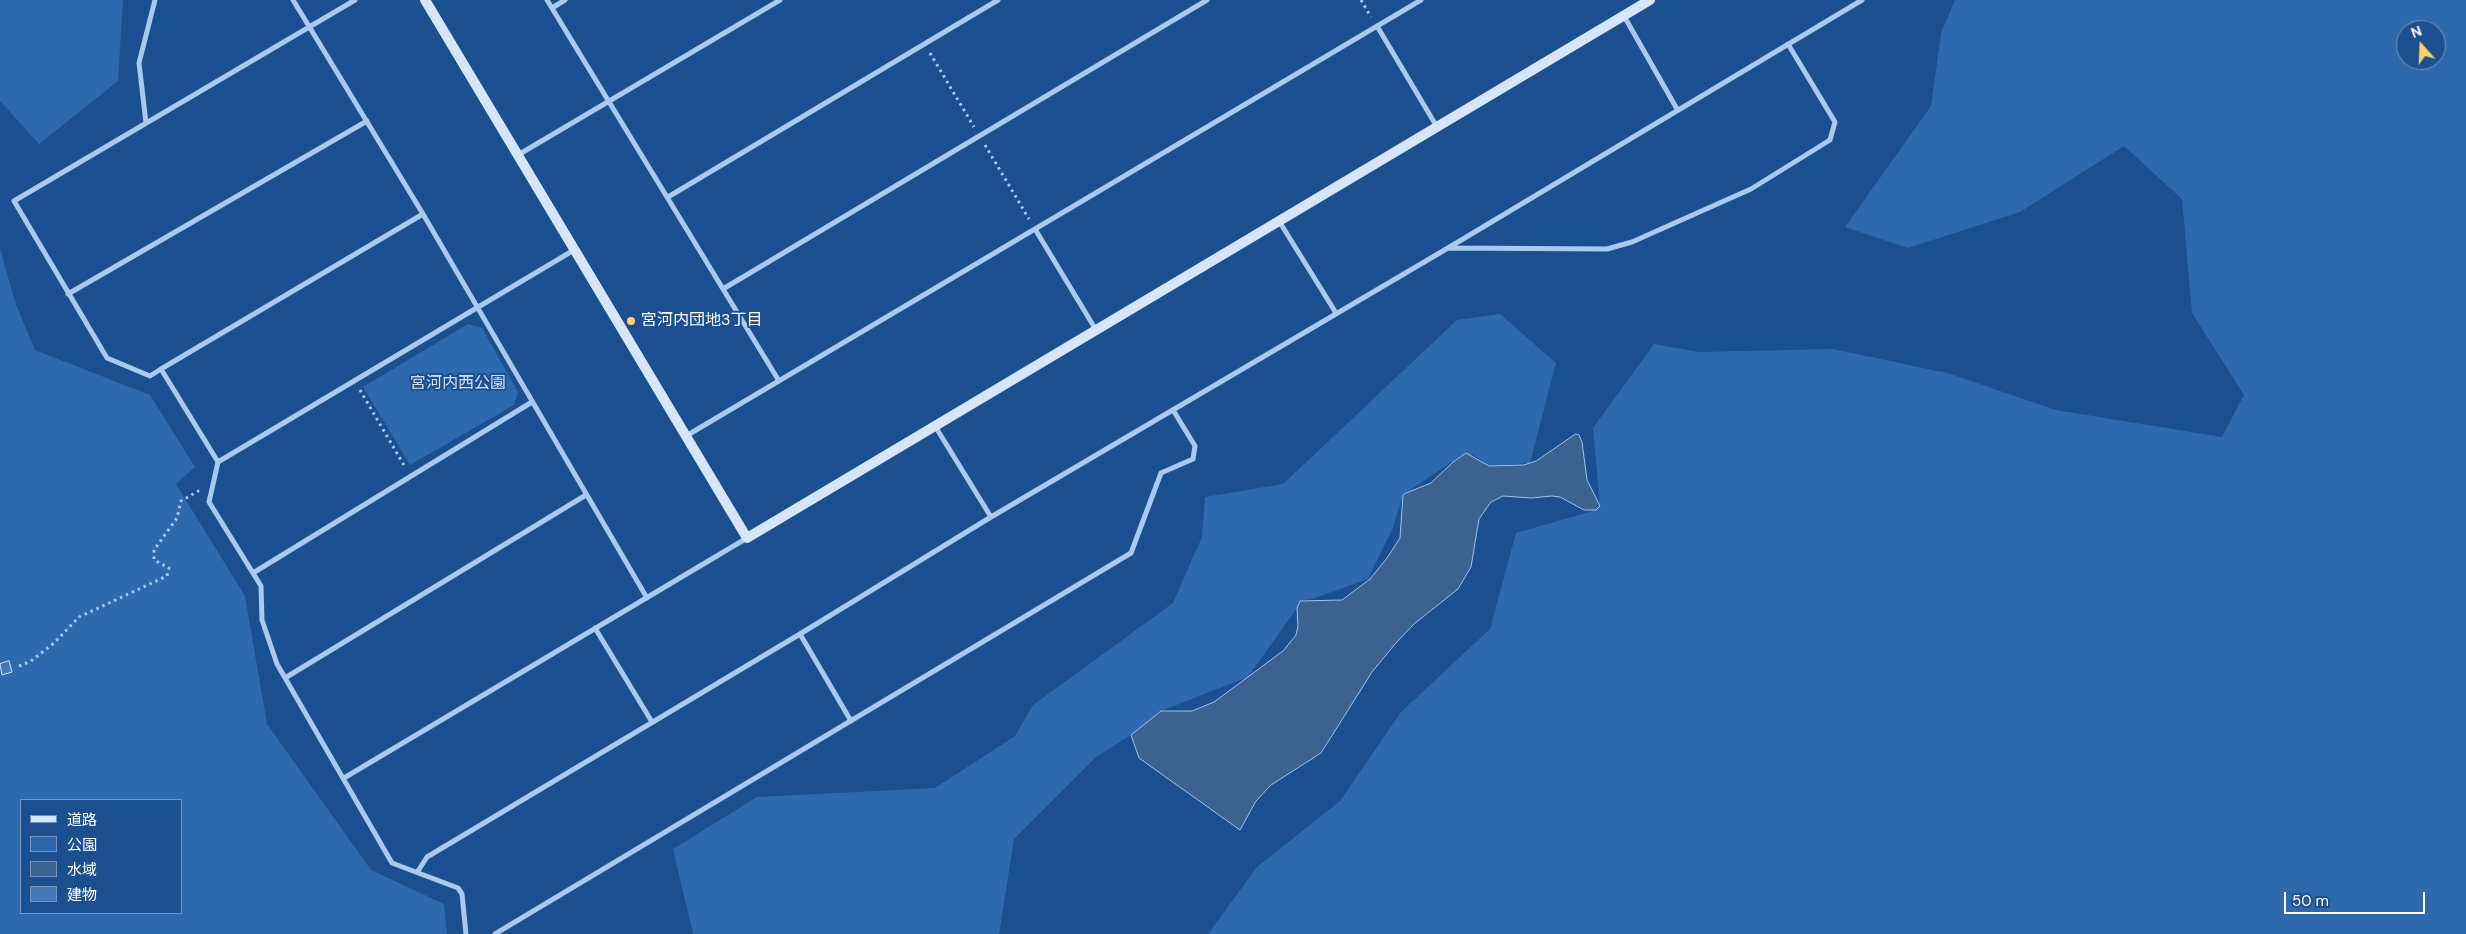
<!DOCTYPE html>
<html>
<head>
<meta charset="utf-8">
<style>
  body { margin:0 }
  #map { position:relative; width:2466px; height:934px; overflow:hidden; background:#1b4f8f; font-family:"DM Sans","Noto Sans JP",sans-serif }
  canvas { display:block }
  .legend { position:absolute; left:20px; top:799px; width:162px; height:115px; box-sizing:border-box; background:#1b4f8f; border:1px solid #7695bc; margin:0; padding:6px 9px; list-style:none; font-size:15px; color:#fff }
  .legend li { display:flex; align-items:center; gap:10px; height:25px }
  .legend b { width:25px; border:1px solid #7695bc }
  .north { position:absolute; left:2396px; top:20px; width:50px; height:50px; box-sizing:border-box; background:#1b4f8f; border:1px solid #7695bc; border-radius:50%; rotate:340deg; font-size:14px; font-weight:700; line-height:20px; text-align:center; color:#fff }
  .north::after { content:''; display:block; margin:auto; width:18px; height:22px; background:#ffd166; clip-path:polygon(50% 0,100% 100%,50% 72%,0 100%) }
  .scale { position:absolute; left:2284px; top:892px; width:141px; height:22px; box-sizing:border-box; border:2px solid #fff; border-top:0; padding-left:6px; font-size:15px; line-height:18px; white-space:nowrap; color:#fff; -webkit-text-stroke:4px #1b4f8f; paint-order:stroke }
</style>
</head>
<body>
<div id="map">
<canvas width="2466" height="934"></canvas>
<ul class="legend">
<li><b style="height:6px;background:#d6e6fa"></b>道路</li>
<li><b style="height:14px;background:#2e69ad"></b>公園</li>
<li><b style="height:14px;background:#3c6290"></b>水域</li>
<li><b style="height:14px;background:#4478b7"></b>建物</li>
</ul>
<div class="north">N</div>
<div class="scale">50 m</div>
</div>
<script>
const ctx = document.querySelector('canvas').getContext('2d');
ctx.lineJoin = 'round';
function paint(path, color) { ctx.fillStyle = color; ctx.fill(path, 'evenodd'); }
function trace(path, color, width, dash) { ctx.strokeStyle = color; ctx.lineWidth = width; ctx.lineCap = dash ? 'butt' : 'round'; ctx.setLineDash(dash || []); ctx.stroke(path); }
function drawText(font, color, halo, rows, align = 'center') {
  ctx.font = font + ' "DM Sans","Noto Sans JP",sans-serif'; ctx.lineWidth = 4; ctx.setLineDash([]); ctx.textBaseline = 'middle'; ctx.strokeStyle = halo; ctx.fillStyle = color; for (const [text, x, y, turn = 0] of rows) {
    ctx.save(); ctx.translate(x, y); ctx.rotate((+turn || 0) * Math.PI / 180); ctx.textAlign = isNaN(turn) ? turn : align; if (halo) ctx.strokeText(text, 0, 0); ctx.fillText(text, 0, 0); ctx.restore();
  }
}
const green = new Path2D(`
  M0,0H123L118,81L39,144L0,101Z
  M1955,0H2466V934H1208L1257,867L1340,801L1401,712L1490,629L1516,533L1596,510L1600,506L1593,428L1654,344L1699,352L1833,349L1947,373L2056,410L2222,437L2244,395L2192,313L2182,199L2124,146L2020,212L1908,248L1845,227L1931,106L1941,33ZM2406,30H2436V60H2406Z
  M0,248L15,302L35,350L150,395L195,467L176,484L245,596L267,724L371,870L444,904L447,934H0ZM21,800H181V913H21Z
  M1500,314L1556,363L1530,463L1489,466L1473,455L1460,456L1403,495L1392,530L1368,579L1312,599L1303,600L1298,603L1297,608L1248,677L1161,711L1131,735L1096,757L1014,839L999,934H693L673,849L757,797L935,788L1015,736L1033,705L1173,603L1202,537L1205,497L1283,484L1457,320Z
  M468,324L482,328L518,392L514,405L410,465L363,387Z`);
const water = new Path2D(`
  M1576,434L1579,435L1582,442L1587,480L1600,506L1596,510H1584L1560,497L1552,496L1531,498L1503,496L1491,502L1479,519L1471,567L1458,589L1414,624L1395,644L1372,672L1321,753L1271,785L1256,801L1240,830L1139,758L1131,735L1161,711H1192L1214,702L1283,651L1296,635L1298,626L1297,608L1300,601L1342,600L1370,579L1387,558L1400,538L1403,495L1406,493L1431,483L1453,462L1466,453L1489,466L1524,465L1536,461Z`);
const building = new Path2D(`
  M9,661L12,672L2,675L0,664Z`);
const path = new Path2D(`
  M1361,0L1371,17
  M930,53L974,127
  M985,145L1029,219
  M360,390L405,467
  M19,666L31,661L54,643L79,617L167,576L169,568L154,560V550L177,518L181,501L200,490`);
const street = new Path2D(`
  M293,0L423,214L647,598
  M547,0L779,381
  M552,8L565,0
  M1624,16L1677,109
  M1377,26L1437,127
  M146,123L139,63L155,0
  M518,155L780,0
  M668,197L998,0
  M423,214L161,369L218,462L209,502L261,586L262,620L277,664L392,863L458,888L462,894L466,934
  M1279,221L1336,313
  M1035,229L1096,330
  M1448,248L1607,249L1632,242L1751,189L1830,140L1835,122L1788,44
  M723,289L1207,0
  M68,294L367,121
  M161,369L150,376L107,358L14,201L355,0
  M935,426L991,517
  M686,436L1421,0
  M218,462L574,250
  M253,573L532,402
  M595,628L652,722
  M800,634L851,721
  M285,678L586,495
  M344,778L747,538
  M418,871L427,857L800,634L991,517L1448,248L1862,0
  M495,934L1131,553L1161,473L1193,459L1195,446L1173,410`);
const secondary = new Path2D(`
  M425,0L747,538L1650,0`);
const markers = [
  [631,321,5,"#ffd166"]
];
const poiNames = [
  ["宮河内団地3丁目",641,321]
];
const parkNames = [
  ["宮河内西公園",458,384]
];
paint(green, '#2e69ad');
paint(water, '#3c6290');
trace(water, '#9cc4f0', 1);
paint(building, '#4478b7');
trace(building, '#cfe3fa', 1);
trace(path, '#a9c9ee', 3, [2.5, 4]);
trace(street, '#a9c9ee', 5);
trace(secondary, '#d6e6fa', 10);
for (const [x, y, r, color] of markers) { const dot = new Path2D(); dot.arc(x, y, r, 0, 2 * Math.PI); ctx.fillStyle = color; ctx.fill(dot); trace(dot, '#1b4f8f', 2); }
drawText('16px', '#fff', '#1b4f8f', poiNames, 'left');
drawText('16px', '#cfe3fa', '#1b4f8f', parkNames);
</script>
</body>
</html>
